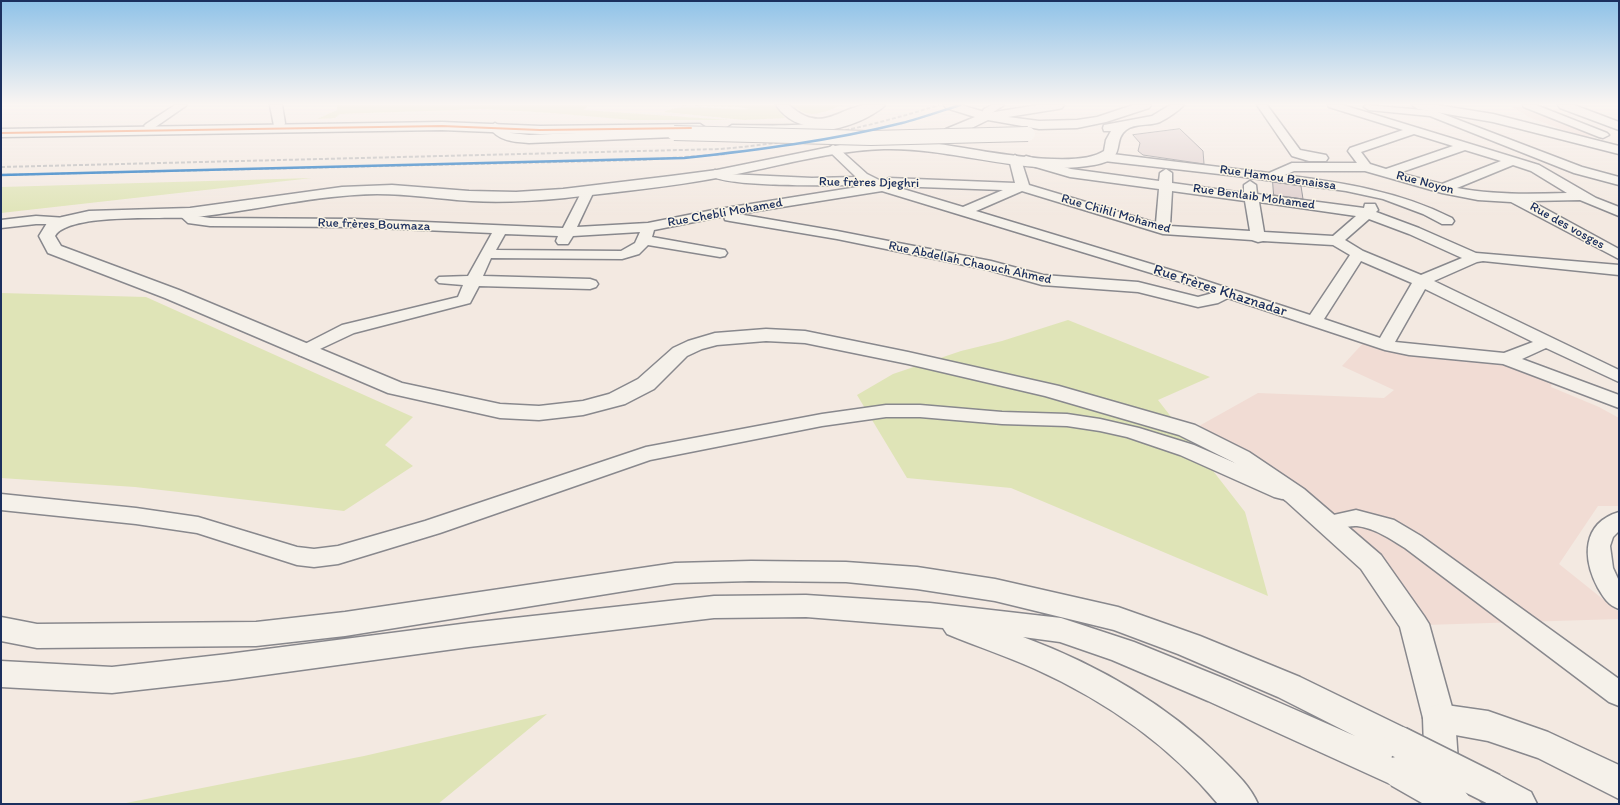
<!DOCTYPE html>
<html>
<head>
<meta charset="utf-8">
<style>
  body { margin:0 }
  #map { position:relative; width:1620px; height:805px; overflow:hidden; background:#f3e9e1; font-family:Itim,sans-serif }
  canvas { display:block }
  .frame { position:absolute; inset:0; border:2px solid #1b2f5e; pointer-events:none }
</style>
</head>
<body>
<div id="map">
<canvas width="1620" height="805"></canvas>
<div class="frame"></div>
</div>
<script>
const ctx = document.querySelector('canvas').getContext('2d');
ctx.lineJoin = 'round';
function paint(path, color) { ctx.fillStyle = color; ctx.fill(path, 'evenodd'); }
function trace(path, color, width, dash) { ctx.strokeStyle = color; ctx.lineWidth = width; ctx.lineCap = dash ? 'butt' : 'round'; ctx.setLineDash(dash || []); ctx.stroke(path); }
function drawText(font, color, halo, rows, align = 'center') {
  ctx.font = font + ' Itim,sans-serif'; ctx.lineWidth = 3; ctx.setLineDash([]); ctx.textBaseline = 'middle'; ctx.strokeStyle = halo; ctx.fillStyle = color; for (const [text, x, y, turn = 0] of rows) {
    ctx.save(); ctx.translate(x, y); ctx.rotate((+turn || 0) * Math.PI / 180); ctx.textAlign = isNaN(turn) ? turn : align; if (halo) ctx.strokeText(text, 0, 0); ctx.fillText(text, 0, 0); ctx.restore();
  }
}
const built = new Path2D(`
  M1512,107H1526L1601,136H1582L1569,132L1531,118Z
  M1366,340L1418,354L1422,357L1463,360L1488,359L1552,383L1551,387L1599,407L1619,418V506H1598L1559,564L1619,612V619L1425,625L1248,453L1199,426L1258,393L1384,398L1394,390L1342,366Z`);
const green = new Path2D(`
  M337,105H589L584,110L730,120H631L551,113L484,109L340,114L335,118L317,119L337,110Z
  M663,105H842C827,111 810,120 796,108L779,110L785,118L744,120L664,112C678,102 730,111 749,109L739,107Z
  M312,178L1,213V187Z
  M1,293L146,297L413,417L385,445L413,466L344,511L135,487L1,478Z
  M1068,320L1210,377L1158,400L1245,512L1268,596L1011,488L907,478L857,395L893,374L961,351L1002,341Z
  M547,714L438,804H121L364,756Z`);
const building = new Path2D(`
  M1180,129L1203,151L1204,164L1143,155L1138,151L1140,143L1133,135Z
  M1273,182L1301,186L1303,199L1274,195Z`);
const minor = new Path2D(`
  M175,105H187L154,128H146L144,126L146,124Z
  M992,105H1004L992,113L989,119H981L980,117L984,109Z
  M1257,105H1267L1300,150L1326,155L1328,158L1326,161H1309L1292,156Z
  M1328,105H1343L1539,165L1596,198L1619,207V216L1580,200L1531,201L1619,249V259L1511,202L1478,200L1442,193L1365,171H1294L1285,175C1343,183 1399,191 1452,218L1454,221L1452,224H1442L1423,214L1383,199L1346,191L1237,176L1104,161L1098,157L1104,153L1269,173L1292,163H1357L1348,151L1350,148L1403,130L1329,107ZM1414,134L1453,146L1386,169L1370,164L1361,152ZM1465,150L1501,161L1442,184L1399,173ZM1513,165L1531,171L1567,193C1530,194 1494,195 1457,188Z
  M1366,105L1435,111L1582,167L1619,177V185L1574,173L1430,116L1369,110L1364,107Z
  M1523,105H1536L1607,133L1609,135L1603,138L1599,137L1524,107Z
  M833,145L837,147L867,174L883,182L889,178L1015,183L1009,159L1015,155L1021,159L1026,156L1071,169L1159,181L1160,173L1166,169L1172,173V183L1244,193V185L1250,181L1256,185L1257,194L1364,208L1365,204H1375L1378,210L1376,212L1419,228L1476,253L1619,265V275L1483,261L1477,262L1434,281L1619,370V382L1546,348L1522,359L1619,395V408L1503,364L1409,355L1385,350L1228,298L1218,303L1198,307L1138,292L1042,285L989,270L837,239L730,221L725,220L724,216L654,230L652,237L725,250L727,253L725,256L720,257L648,245L639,254L622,259L491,258L483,276L590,279L596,281L598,284L596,287L590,289L479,286L470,303L354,333L305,356L299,355L296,351L299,347L342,325L458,297L463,285L439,283L436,280L439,277L468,276L492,233L354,227L210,226L188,223L177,213L179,210L184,209L197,216L210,218L354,219L563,228L582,191L588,187L594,191L577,227L648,223L713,210L870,185L864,182L858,185C836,185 719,188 709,174L715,170L728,174L812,178L856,177L829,151L827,149ZM1022,163L1070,177L1159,189L1156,223L1029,185ZM893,186L1003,190L963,207ZM882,191L1184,283L1213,293L1198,297L1138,282L1043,275L991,261L837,231L738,214ZM1022,191L1163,234L1252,240L1258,242L1263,241L1333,245L1350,255L1310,315L1194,277L976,211ZM1172,191L1245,201L1250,231L1170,226ZM1259,202L1356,216L1333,236L1264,232ZM1369,219L1409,234L1462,258L1421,275L1363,251L1345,240ZM640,232L635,243L621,251L496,250L505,234L558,236L556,241L558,244H568L573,236ZM1361,261L1412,283L1380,338L1324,319ZM1425,289L1533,342L1504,353L1395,342Z
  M36,216L67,218L69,221L67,224H36L1,228V220Z
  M886,405H920L1002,412L1067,414L1100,419L1139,428L1194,445L1290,487L1293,492L1290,497L1282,499L1274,497L1180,455L1127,437L1100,431L1067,426L1002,424L920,417H886L822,426L650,460L440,533L338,564L314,567L297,565L197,533L136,524L1,510V494L136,508L198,517L297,547L314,549L338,546L425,521L646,447L822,414Z
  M1356,510L1394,520L1421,536L1619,679V706L1609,702L1405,548C1390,539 1375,528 1357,526C1344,525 1333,534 1320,530L1317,524L1320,518Z
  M1619,512V531L1613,537L1610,546L1613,568L1619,581V609C1608,605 1604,598 1598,588C1582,558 1582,523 1619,512Z`);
const tertiary = new Path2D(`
  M270,105H282L285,123L284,126H274Z`);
const secondary = new Path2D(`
  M776,105H789C826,138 840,101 877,105L875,108C843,122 802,142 776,105Z
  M944,105H961L988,113L1038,105H1064L1062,108L1058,109L1008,117L1039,121L1077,120L1097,117L1133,105H1151L1149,108L1106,122L1077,128L1039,129L988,120L939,144C975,149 1075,171 1104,151L1106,140L1111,131H1104L1103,128L1104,125L1152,116L1170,105H1184C1178,111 1168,118 1160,122C1150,126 1135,123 1126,130C1111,142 1129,159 1094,165C1025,177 953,147 884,149C828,151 776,167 722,177C670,187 617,192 565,198C533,201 502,203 471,201C440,199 409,194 377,194C316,195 257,210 197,217C168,220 69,212 55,236L61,246L179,290L402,383L500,404L539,406L583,401L609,394L638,379L673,348L688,341L715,333L766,329L805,331L908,352L1059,386L1195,425L1249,452L1304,489L1381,555L1424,616L1429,624L1455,718L1459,776L1454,787L1442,792L1430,787L1425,776L1423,718L1400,627L1361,569L1286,501L1233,462L1179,435L1045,396L908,364L805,343L766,341L717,345L702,349L687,356L654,389L625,404L583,415L539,420L500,418L388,393L165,298L48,253L39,236L47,223L62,217L89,211L190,208L342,187L392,185L469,191L516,192L563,189L671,176L717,170L845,144L889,141L925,143L946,129L975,117L946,108Z
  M1412,105H1437L1493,114L1619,146V154L1493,122L1418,109Z
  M1558,105H1574L1619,122V130L1560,108Z
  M495,123L511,133L529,135L674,129L681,133L674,137L529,143C514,142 498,141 489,127Z`);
const primary = new Path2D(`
  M871,105H885C882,109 877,111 873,114C832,139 778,133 732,133L726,129L732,125C779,125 829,130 871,105Z
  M442,122L540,126L700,124L706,128L700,132L540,134L442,130L1,137V129Z`);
const trunk = new Path2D(`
  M751,561L846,562L917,567L995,579L1118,607L1200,636L1300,677L1411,731L1416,742L1411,753L1401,756L1411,761L1416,772L1411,783L1399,788L1208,701L1112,660L1060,642L1023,637C1096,664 1166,704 1222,759C1236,773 1250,786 1258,804H1218C1169,745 1104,700 1035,669C1006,656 976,646 947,634L943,628L806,617L714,618L469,647L228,680L112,693L1,687V661L112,667L228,654L469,623L714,596L806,595L930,603L1061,618L1134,642L1230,681L1355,736L1278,697L1178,654L1114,630L995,601L917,589L846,582L751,581L675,583L345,636L256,646L37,648L1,641V617L37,624L256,622L345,612L675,563Z
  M1439,704L1488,711L1548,732L1619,765V799L1538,758L1488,741L1439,732L1428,728L1423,718L1428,708Z
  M1493,772L1531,792L1537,804H1486L1481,801L1476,789L1481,777Z`);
const rail = new Path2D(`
  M1,167L720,149C795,143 867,128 939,105
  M1,175L642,160L727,154`);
const secondaryBridge = new Path2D(`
  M674,133L871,138L1028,134`);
const trunkBridge = new Path2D(`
  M1399,742L1493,789
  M1399,772L1455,804`);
const bus1 = new Path2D(`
  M1,133L442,126L540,130L691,128`);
const rail1 = new Path2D(`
  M1,175L684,158C757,150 830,141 902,123C921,118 941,111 960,105`);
const farStreetnames = [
  ["Rue Hamou Benaissa",1278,178,8],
  ["Rue frères Djeghri",869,183,1],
  ["Rue Noyon",1425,183,15],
  ["Rue Benlaib Mohamed",1254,197,8],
  ["Rue Chebli Mohamed",725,213,-10],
  ["Rue Chihli Mohamed",1116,214,16],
  ["Rue frères Boumaza",374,225,2],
  ["Rue des vosges",1567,226,29],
  ["Rue Abdellah Chaouch Ahmed",970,263,12]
];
const streetNames = [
  ["Rue frères Khaznadar",1220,291,18]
];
paint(built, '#f1dcd4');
paint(green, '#dfe4b7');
paint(building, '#decfcd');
trace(building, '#88888d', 1);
trace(minor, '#88888d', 3);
trace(tertiary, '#88888d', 3);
trace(secondary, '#88888d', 3);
trace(primary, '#88888d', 3);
trace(trunk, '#88888d', 3);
paint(minor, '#f5f1ea');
paint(tertiary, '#f5f1ea');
paint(secondary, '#f5f1ea');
paint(primary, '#f5f1ea');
paint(trunk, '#f5f1ea');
trace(rail, '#b2b2b3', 2, [4, 2]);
trace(secondaryBridge, '#88888d', 16, []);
trace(trunkBridge, '#88888d', 34, []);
trace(secondaryBridge, '#f5f1ea', 14);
trace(trunkBridge, '#f5f1ea', 31);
trace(bus1, '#f26522', 2);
trace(rail1, '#0065bd', 2.5);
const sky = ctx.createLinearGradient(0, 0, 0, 217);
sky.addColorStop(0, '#8fc2e8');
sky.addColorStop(0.48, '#faf5f2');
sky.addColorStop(1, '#faf5f200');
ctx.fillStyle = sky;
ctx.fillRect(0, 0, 1620, 217);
drawText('13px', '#1b2f5e', '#fcf5e5', farStreetnames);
drawText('15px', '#1b2f5e', '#fcf5e5', streetNames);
</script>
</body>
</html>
